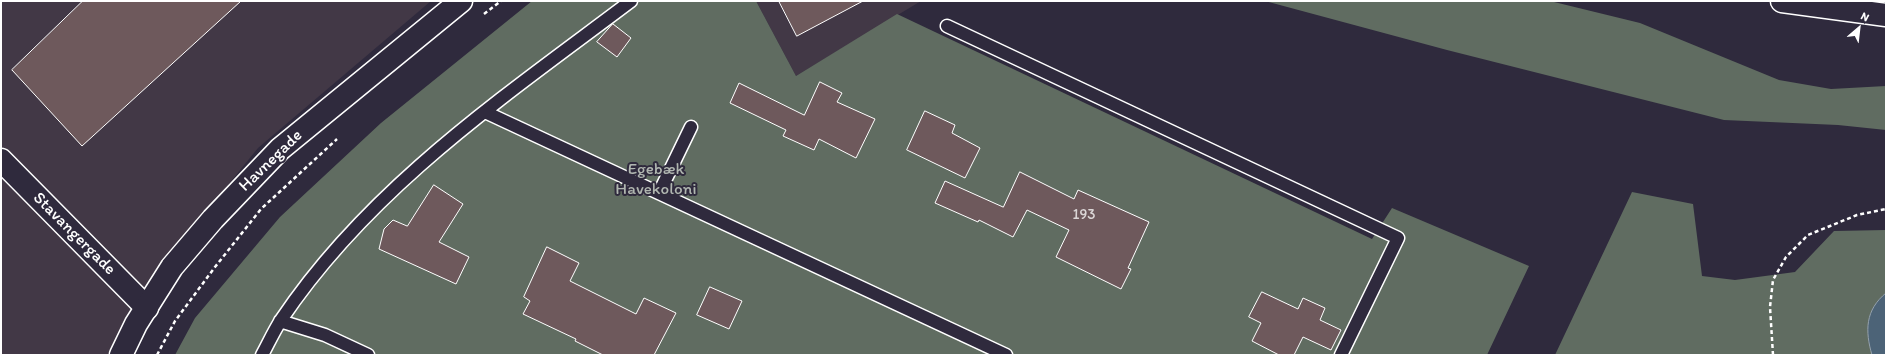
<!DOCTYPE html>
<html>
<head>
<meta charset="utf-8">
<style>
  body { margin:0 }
  #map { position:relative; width:1887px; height:356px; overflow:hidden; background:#2f2a3d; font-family:Itim,sans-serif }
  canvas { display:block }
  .frame { position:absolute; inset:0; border:2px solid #fff; pointer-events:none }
  .north { position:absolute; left:1839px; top:8px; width:40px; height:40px; -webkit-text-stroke:3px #2f2a3d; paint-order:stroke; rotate:28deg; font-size:11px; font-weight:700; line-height:16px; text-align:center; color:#fff }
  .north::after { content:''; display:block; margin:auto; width:14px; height:18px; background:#fff; clip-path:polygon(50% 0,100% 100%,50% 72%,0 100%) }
</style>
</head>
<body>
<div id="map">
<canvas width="1887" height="356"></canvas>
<div class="frame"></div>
<div class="north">N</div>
</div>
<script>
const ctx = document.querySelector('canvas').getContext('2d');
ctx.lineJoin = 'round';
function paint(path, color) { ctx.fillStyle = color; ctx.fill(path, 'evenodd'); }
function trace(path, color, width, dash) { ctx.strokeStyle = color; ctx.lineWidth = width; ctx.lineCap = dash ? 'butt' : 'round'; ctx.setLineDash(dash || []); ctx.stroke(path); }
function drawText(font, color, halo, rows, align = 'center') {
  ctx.font = font + ' Itim,sans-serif'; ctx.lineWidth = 4; ctx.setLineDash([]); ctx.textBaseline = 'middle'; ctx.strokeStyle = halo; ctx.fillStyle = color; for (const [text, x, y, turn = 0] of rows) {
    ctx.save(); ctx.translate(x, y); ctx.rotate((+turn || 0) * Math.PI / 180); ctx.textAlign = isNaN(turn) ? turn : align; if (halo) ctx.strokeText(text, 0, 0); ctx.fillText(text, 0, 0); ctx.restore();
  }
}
const built = new Path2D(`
  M1,1H431L258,148L149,282L108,355H1Z
  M756,1H921L796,76Z`);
const green = new Path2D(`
  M532,1H756L796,76L897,14L1372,239L1392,208L1529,266L1487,355H175L195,318L280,217L381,123Z
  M1265,1H1550L1640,23L1779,80L1831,89L1886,86V130L1838,125L1724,120L1447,50Z
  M1632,192L1693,204L1702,276L1735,280L1795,272L1834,231L1886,230V355H1555Z`);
const water = new Path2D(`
  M1886,293V355H1872C1865,331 1865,310 1886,293Z`);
const building = new Path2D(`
  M83,1H241L82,146L12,70Z
  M779,1H863L797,36Z
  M613,24L631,38L617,57L597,42Z
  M820,82L842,93L837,102L875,119L856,158L819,139L814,150L783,136L786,130L730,103L739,83L804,115Z
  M925,111L955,125L952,133L980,148L965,178L907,150Z
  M1020,172L1074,199L1078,190L1149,222L1128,268L1131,269L1121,289L1056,257L1069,230L1027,210L1013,237L979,220L978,222L935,203L945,181L1003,207Z
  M434,185L463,204L439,242L469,257L456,284L379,249L384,229L393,220L407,226Z
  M547,247L579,263L570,281L636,314L644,298L676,313L654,355H603L575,341L576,339L523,314L530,301L524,297Z
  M710,287L742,301L729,329L697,315Z
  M1262,292L1298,309L1303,298L1325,308L1320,320L1341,330L1331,350L1303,337L1294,355H1279L1252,341L1261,323L1249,317Z`);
const path = new Path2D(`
  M484,14L501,1
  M157,355L175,321L215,267L261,209L337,139
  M1773,355L1770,307L1773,280L1786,257L1808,235L1857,215L1886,209`);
const service = new Path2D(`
  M947,26L1398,238L1341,355
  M485,112L1006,355
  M659,193L691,127
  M280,321L325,335L368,355
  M262,355C268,344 274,331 281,320C370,187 505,96 631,1`);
const minor = new Path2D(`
  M1,160L147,308`);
const tertiary = new Path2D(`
  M121,355L136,324L172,267L213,219L280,149L461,1`);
const secondary = new Path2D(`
  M1782,1L1886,15`);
const numberNames = [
  ["193",1084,215]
];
const streetNames = [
  ["Havnegade",271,161,-44],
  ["Stavangergade",74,234,45]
];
const parkNames = [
  ["Egebæk",656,170],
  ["Havekoloni",656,190]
];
paint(built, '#423846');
paint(green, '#606c61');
paint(water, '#4c6377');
trace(water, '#94a1ad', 1);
paint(building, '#6e595c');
trace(building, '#fff', 1);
trace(service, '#fff', 15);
trace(minor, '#fff', 25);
trace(tertiary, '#fff', 25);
trace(secondary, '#fff', 25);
trace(path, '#fff', 2.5, [4, 3]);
trace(service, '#2f2a3d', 12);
trace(minor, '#2f2a3d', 22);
trace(tertiary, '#2f2a3d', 22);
trace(secondary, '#2f2a3d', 22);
drawText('15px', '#dbd6d6', null, numberNames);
drawText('17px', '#fff', '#2f2a3d', streetNames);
drawText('17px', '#b0b6b0', '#2f2a3d', parkNames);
</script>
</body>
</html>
